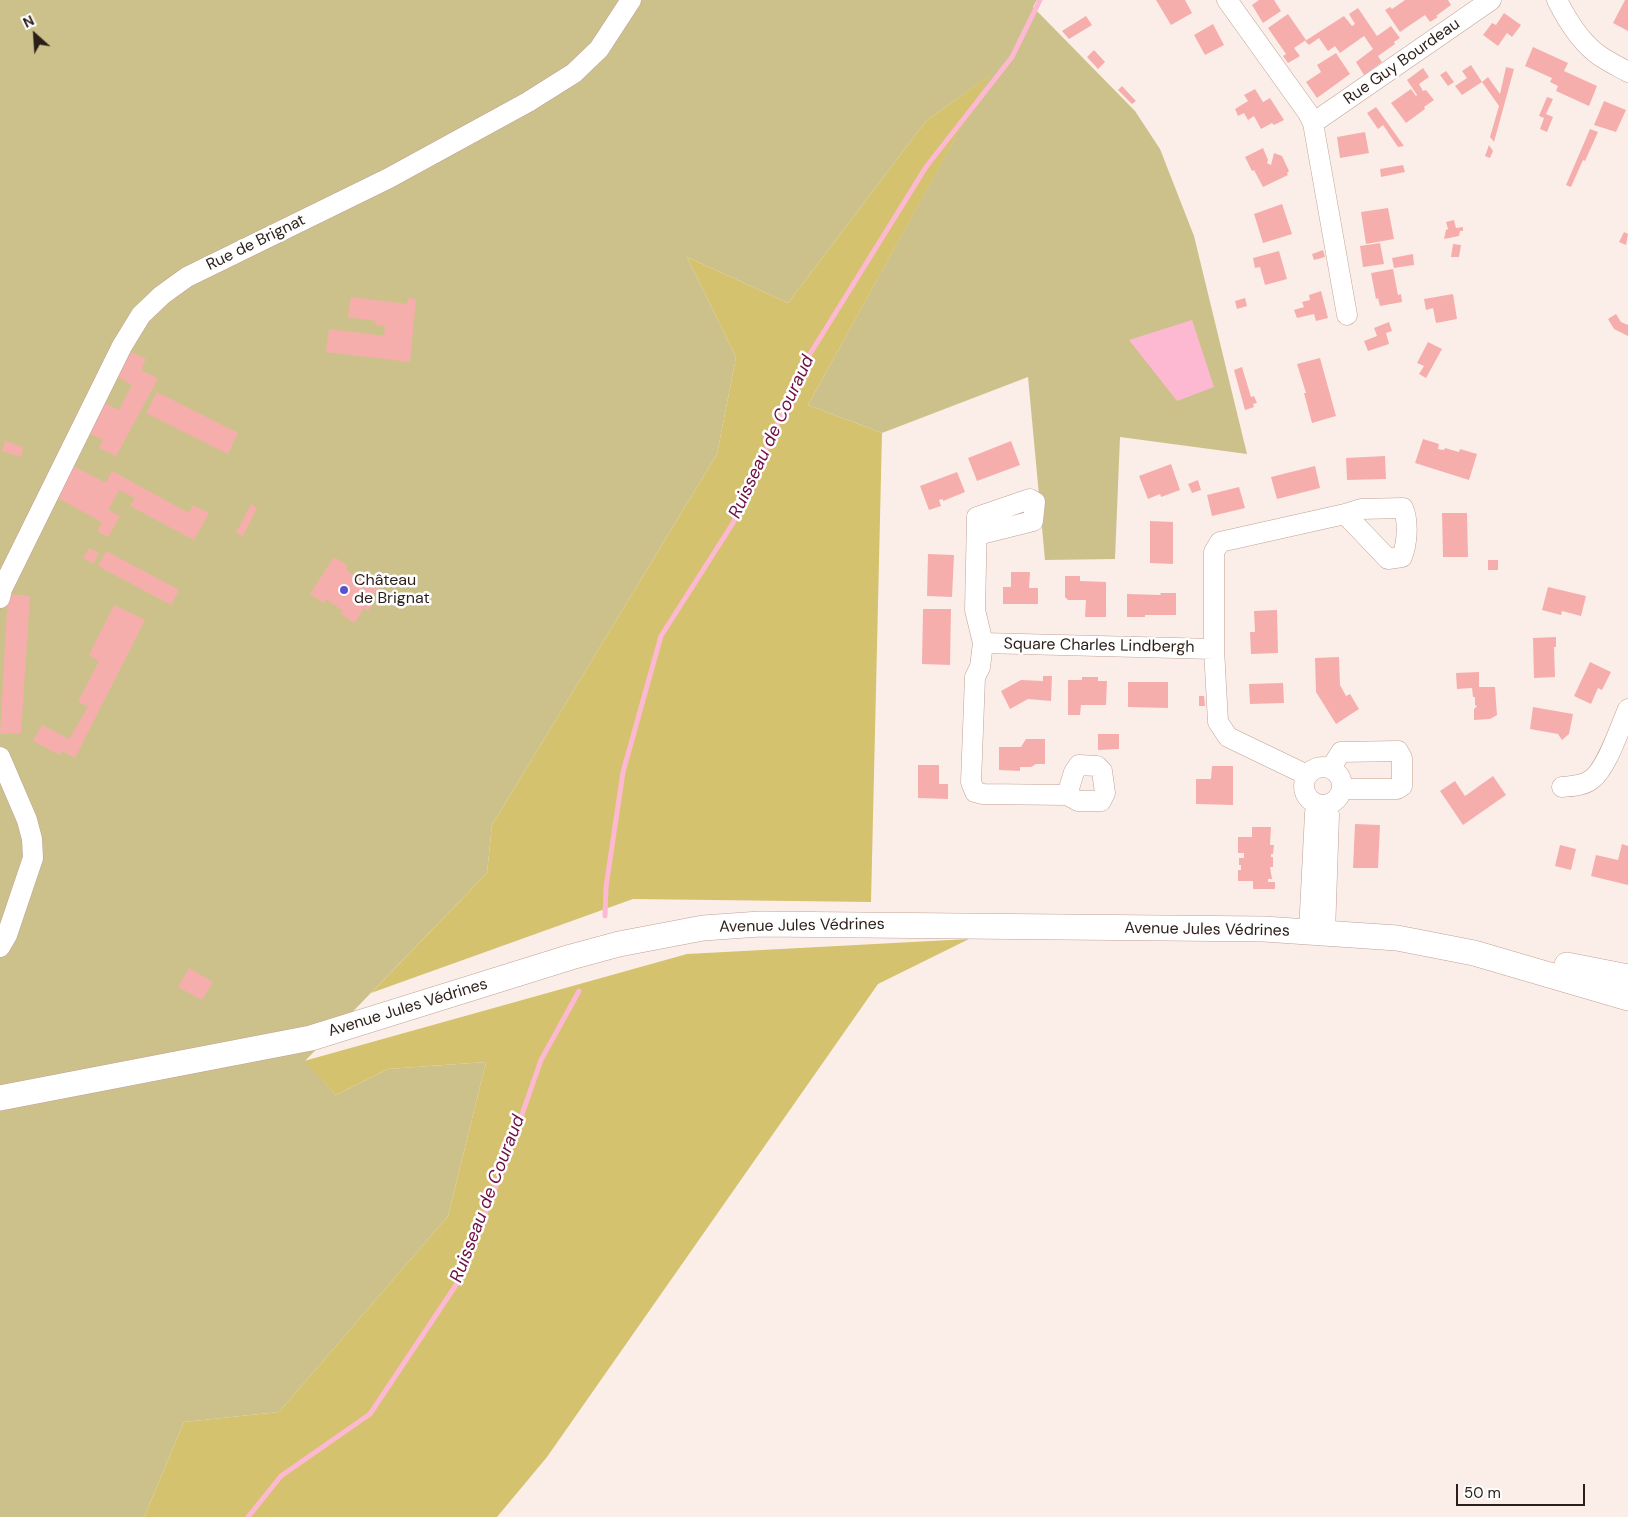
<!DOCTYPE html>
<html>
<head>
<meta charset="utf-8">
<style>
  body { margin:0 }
  #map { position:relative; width:1628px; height:1517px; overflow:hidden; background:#fbeee8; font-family:"DM Sans",sans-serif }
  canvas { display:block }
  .north { position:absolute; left:10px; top:10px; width:50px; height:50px; -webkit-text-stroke:4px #fefefe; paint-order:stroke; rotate:334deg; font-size:14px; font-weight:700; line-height:20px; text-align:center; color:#2b1f1a }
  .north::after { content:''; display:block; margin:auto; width:18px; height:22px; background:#2b1f1a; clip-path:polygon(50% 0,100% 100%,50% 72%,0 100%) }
  .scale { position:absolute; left:1456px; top:1484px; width:129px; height:22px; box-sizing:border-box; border:2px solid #2b1f1a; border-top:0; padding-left:6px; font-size:15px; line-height:18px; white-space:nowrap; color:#2b1f1a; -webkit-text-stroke:4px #fefefe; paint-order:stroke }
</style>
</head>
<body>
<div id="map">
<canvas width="1628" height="1517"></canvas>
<div class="north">N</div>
<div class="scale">50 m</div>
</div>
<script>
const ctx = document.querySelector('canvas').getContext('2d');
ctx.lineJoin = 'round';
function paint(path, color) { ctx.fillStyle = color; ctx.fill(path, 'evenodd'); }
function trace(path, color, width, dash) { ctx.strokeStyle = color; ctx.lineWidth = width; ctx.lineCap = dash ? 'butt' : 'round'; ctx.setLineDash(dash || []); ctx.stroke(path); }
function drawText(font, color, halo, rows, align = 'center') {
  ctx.font = font + ' "DM Sans",sans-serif'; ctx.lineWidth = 5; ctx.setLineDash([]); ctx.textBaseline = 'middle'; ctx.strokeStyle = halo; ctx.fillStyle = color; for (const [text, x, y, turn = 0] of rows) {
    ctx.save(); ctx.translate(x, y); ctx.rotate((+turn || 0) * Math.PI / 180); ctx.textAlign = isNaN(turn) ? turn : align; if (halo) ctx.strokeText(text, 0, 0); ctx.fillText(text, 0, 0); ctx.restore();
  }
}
const green = new Path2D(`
  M0,0H1037L1033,7L1135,111L1160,149L1194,236L1247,454L1120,437L1115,559L1045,560L1028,377L882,433L808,405L989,76L926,121L788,303L687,257L736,357L717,454L492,825L487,873L305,1061L336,1095L388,1069L486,1062L448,1216L279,1412L184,1422L144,1517H0Z`);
const forest = new Path2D(`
  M990,75L808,405L882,433L871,902L633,899L371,993L487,873L492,825L717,454L736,357L687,257L788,303L926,121Z
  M969,939L878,984L547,1457L497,1517H144L184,1422L279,1412L448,1216L486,1062L388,1069L336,1095L304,1061L687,954Z`);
const water = new Path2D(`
  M1192,320L1214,387L1177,401L1129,340Z`);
const stream = new Path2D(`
  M605,916L606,887L623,772L661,636L733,523L805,362L926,167L1012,57L1040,0
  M248,1517L281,1476L370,1414L458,1282L504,1166L541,1060L579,991`);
const building = new Path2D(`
  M1156,0H1185L1192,13L1171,25Z
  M1259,0H1274L1281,11L1263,23L1252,5Z
  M1405,0H1448L1451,5L1436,16L1438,17L1430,22L1425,15L1400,32L1385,10L1390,7L1392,9Z
  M1625,0H1628V31L1613,23Z
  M1358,8L1377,36L1391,26L1400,38L1394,42L1395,44L1378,56L1382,62L1364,75L1356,62L1373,49L1364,36L1340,53L1335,46L1328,51L1319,38L1309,45L1305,41L1344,16L1352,26L1355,24L1349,14Z
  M1504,13L1521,25L1512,37L1507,33L1498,46L1483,35L1492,23L1496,25Z
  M1288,14L1306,40L1294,48L1300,56L1288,63L1283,56L1286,54L1268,28Z
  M1086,16L1092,25L1069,39L1062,31Z
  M1213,24L1224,45L1205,55L1194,35Z
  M1533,47L1568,63L1564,71L1597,86L1589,106L1556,91L1558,86L1550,82L1552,78L1525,66Z
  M1094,50L1105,62L1098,69L1087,57Z
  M1336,53L1350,74L1317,98L1306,82L1321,72L1317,65Z
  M1471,65L1482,82L1462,95L1455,86L1467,78L1462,71Z
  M1506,67L1514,69L1494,142L1490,137L1499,106L1482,82L1488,77L1500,94Z
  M1423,68L1429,77L1419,84L1423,91L1426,90L1434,100L1424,107L1425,109L1406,123L1391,103L1411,89L1416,96L1417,95L1407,80Z
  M1446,71L1454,82L1448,86L1440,75Z
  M1122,86L1136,101L1132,104L1118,90Z
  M1255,89L1263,102L1270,98L1284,120L1274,125L1272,123L1261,129L1254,116L1248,120L1244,113L1238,116L1235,109L1248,101L1244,95Z
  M1547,97L1553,99L1546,114L1553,117L1547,132L1540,129L1544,118L1539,116Z
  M1604,101L1626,110L1616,132L1594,125Z
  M1376,107L1404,146L1398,147L1383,125L1378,129L1367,113Z
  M1590,129L1598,132L1585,161L1583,160L1571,187L1566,185Z
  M1365,132L1369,153L1340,158L1337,137Z
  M1489,145L1493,151L1490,158L1485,156Z
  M1263,148L1268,160L1267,163L1271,165L1274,153L1282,156L1289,171L1287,173L1288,175L1263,187L1254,170L1252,171L1245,157Z
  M1403,165L1405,172L1381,177L1380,169Z
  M1282,204L1292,234L1263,243L1254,214Z
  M1388,208L1394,239L1366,244L1361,212Z
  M1454,220L1456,228L1463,227V231H1460L1459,236L1444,239L1446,230L1448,229L1446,222Z
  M1624,232L1628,234L1626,245L1619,242Z
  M1380,243L1384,264L1363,267L1360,246Z
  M1453,244L1461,245L1459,257H1451Z
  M1323,250L1325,257L1314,260L1312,254Z
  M1279,251L1287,279L1265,285L1260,267L1255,268L1253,258Z
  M1413,254L1414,265L1394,268L1392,258Z
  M1393,269L1398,295L1401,294L1402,302L1380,306L1378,298L1376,299L1371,273Z
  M1321,291L1328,318L1316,321L1314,314L1297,318L1294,310L1304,307L1302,302L1310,300L1309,295Z
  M1453,294L1457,319L1436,323L1433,308L1426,310L1424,299Z
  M351,297L407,304L408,298L416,299L410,362L326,352L329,329L384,336L385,326L375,325L376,321L348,317Z
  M1245,298L1247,306L1237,309L1235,301Z
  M1616,314L1621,322L1628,325V336L1614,329L1608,319Z
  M1389,322L1392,331L1386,333L1389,344L1368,351L1364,341L1377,336L1374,328Z
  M1428,342L1442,349L1426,378L1419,374L1424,366L1417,363Z
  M131,352L146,359L141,370L158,379L116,456L99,448L103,440L89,433L105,403L119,410L132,385L118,377Z
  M1320,358L1336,416L1312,423L1304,393H1306L1297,364Z
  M1242,367L1251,397L1254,396L1257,403L1253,404L1254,407L1245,410L1234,370Z
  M157,392L238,433L228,454L146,413Z
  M1423,439L1439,444L1438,449L1444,450L1445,448L1459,452L1460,449L1477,454L1469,480L1415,463Z
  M5,441L23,447L21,457L2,451Z
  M1011,441L1020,465L977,481L968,458Z
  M1385,456L1386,479L1347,480L1346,458Z
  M1171,464L1180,490L1161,497L1160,494L1148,499L1139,476Z
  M73,466L106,483L112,471L189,513L193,505L209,513L194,540L130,506L135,498L119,490L108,510L120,516L108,537L97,531L102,522L56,497Z
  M1315,466L1320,488L1277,499L1271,477Z
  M957,472L965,492L943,501V499L939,500L941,506L929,510L920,486Z
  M1198,480L1201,490L1192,493L1188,484Z
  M1239,487L1245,508L1212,516L1207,495Z
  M251,504L257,508L243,536L236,533Z
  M1442,513H1467L1468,557H1443Z
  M1150,521L1173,522V564L1150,563Z
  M89,548L99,553L93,564L83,558Z
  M106,551L179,590L171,605L98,566Z
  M928,554L954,555L952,597L927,596Z
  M334,557L348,566L346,570L364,582L366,579L378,587L369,602L372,605L368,611L364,608L354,623L341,614L343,611L326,599L324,603L310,594Z
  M1488,560H1498V570H1488Z
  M1011,572H1030L1029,588H1038V604H1003V587H1011Z
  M1065,576H1080V581L1106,582V617H1085L1086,600H1068L1065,597Z
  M1548,587L1586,596L1581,616L1562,611L1561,615L1542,610Z
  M1160,593H1176V615H1145V617H1127V594L1161,595Z
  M8,594L30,596L21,733L0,734Z
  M114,605L145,620L75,758L62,751L60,755L33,741L42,725L69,739L88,707L78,702L99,661L89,655Z
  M923,609H951L950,665L922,664Z
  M1277,610L1278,653L1251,654L1250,632H1255L1254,611Z
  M1556,637V647H1554L1555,677L1534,678L1533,638Z
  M1339,657L1340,685L1346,696L1350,694L1359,709L1336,724L1316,692L1315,658Z
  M1590,662L1611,672L1602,690L1598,688L1591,704L1574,696Z
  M1479,672V687H1495L1497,715L1490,719L1474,720V709L1477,706L1475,705V697H1473L1472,688L1457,689L1456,673Z
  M1043,676H1052L1051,701L1028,699L1010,709L1001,691L1021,680L1043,681Z
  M1082,677H1098V681H1107L1106,705H1081L1080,715H1068V680H1082Z
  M1128,682H1168V708L1128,707Z
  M1283,683L1284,703L1250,704L1249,684Z
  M1199,696H1204L1205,706H1199Z
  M1533,707L1573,714L1569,734L1562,740L1558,734L1530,729Z
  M1098,734H1119V749L1098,750Z
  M1026,739H1045V764H1036L1031,767H1020V771L999,770V747H1021Z
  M918,765H939V784H948V799L918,798Z
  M1212,766H1233V805L1196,804V779H1211Z
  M1493,776L1506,795L1463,825L1440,791L1455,781L1465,796Z
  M1355,824L1380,825L1378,868H1353Z
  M1252,827H1271L1270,845H1274L1273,854H1271V857H1273V867H1270L1272,879H1268V882H1275V889H1253V881H1238V870H1241V865H1239V858H1244V853H1238V837H1252Z
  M1622,844L1628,846V885L1591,876L1596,855L1618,860Z
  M1560,845L1576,849L1571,870L1555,866Z
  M189,968L213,982L202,1000L178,987Z`);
const minor = new Path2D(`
  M1227,0L1308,113L1313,123L1347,315
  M1557,0C1567,20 1581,43 1600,56C1609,62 1619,67 1628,72
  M1313,123L1491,0
  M977,535L1033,521L1035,502L1030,499L977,517L975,610L983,643
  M0,598L2,589L122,346L141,315L162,295L187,277L389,178L528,102L574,73L599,49L631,0
  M0,757L27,820L32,839L33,858L7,935L0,947
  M1304 786a19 19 0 1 1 38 0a19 19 0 1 1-38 0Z
  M1331,768L1341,752L1398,751L1402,758V786L1397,789H1342
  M1307,775L1228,737L1218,722L1214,649V552L1220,542L1345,514L1361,509L1403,508C1409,522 1407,544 1402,557L1388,559L1345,514
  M1562,787C1572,786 1584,786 1592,779C1607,768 1620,727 1628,709
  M1067,795L1074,772L1079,765L1097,766L1102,771L1105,793L1101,801H1078L1067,795L983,794L975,792L971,782L975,677L980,667L983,643L1214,649
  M1309,932L1315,813
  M1325,933L1329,815L1327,805`);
const major = new Path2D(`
  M1567,965L1628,977
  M0,1098L311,1038L571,957L619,944L703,928L760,924L1264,929L1397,938L1474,953L1628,998`);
const markers = [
  [344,590,5,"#55c"]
];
const streetNames = [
  ["Rue Guy Bourdeau",1402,62,-35],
  ["Rue de Brignat",256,243,-26],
  ["Square Charles Lindbergh",1099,646,1],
  ["Avenue Jules Védrines",802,926,-1],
  ["Avenue Jules Védrines",1207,930,1],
  ["Avenue Jules Védrines",408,1008,-17]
];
const poiNames = [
  ["Château",354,581],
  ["de Brignat",354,599]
];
const waterNames = [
  ["Ruisseau de Couraud",772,437,-65],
  ["Ruisseau de Couraud",488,1199,-69]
];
paint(green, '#cdc18b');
paint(forest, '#d4c26f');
paint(water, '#fdb9d2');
trace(stream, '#fdb9d2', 5);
paint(building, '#f6aead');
trace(minor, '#c0a193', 21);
trace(major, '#c0a193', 26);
trace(minor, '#fff', 20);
trace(major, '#fff', 25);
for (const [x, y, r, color] of markers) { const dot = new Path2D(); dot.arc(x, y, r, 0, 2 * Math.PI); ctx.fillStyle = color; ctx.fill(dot); trace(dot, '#fefefe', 2); }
drawText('16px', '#2b1f1a', '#fefefe', streetNames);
drawText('16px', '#2b1f1a', '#fefefe', poiNames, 'left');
drawText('italic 18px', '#6f0f42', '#fefefe', waterNames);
</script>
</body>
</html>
